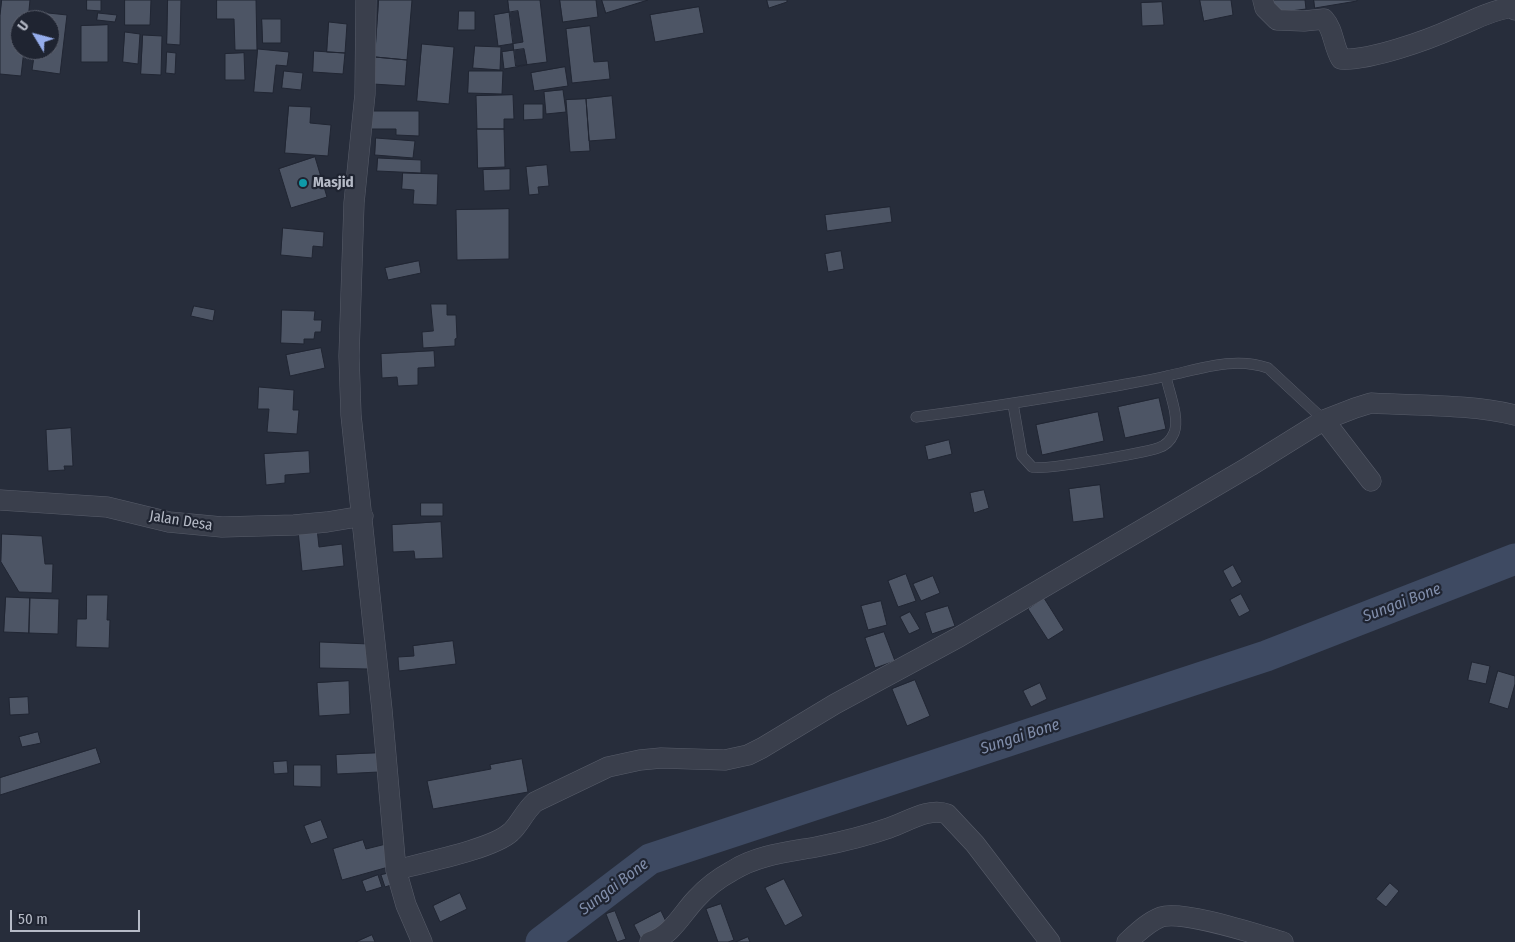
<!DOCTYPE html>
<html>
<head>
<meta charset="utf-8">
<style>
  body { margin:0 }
  #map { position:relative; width:1515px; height:942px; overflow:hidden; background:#272d3b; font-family:"Fira Sans Condensed",sans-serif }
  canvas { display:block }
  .north { position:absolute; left:10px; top:10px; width:50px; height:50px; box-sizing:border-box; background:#1f2431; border:1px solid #5b606d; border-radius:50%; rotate:307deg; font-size:14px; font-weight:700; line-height:20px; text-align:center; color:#b6bbc7 }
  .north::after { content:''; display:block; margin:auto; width:18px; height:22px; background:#95adec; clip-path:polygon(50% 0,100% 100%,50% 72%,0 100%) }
  .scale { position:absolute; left:10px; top:910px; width:130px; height:22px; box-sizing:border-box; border:2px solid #b6bbc7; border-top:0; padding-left:6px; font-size:15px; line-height:18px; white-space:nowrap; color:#b6bbc7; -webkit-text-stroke:4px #1f2431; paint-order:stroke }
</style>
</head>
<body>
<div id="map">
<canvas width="1515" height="942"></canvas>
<div class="north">U</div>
<div class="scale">50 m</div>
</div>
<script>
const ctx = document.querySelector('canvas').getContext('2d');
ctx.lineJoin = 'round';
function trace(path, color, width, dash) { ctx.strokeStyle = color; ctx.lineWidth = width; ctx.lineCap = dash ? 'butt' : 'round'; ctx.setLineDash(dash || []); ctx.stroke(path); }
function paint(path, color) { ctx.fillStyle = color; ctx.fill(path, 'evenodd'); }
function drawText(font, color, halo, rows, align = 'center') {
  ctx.font = font + ' "Fira Sans Condensed",sans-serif'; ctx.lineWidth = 4.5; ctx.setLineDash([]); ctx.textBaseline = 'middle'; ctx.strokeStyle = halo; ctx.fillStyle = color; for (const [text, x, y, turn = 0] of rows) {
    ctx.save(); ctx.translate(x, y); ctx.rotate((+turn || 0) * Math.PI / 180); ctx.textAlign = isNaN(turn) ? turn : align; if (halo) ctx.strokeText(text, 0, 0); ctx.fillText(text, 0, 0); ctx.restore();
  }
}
const river = new Path2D(`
  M541,942L650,859L1266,656L1515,559`);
const building = new Path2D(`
  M2,0H30L28,20H20V50H24L21,76L0,74V16Z
  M87,0H101V11L87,10Z
  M125,0H151L150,25H125Z
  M168,0H181L180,45L167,44Z
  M217,0H256L257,50H235L234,19H217Z
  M379,0H412L407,60L375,57Z
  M508,0H540L547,62L516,66Z
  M560,0H596L598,17L563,22Z
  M602,0H648L606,13Z
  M767,0H787V2L769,8Z
  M1200,0H1231L1233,15L1204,21Z
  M1266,0H1305L1306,9L1275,13Z
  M1314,0H1357V1L1315,8Z
  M1162,2L1164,25L1142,26L1141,3Z
  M699,7L704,33L655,42L650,15Z
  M459,11H475V30H458Z
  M518,11L523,42L498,46L494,15Z
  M39,12L67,15L60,74L32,70L35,50H50V20H38Z
  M98,13L117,15L115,22L97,20Z
  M262,19H281V43H263Z
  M329,22L347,24L345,53L327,52Z
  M108,25V62H81V26Z
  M590,26L594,62L608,61L610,79L572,83L566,29Z
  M125,32L140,34L138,64L123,62Z
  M143,35L162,36L161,75L141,74Z
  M422,44L454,47L449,104L417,101Z
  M475,46L501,47L500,70L473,68Z
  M258,49L289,52L287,66L276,65L273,93L254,92Z
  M524,49L527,65L504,69L502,52Z
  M314,51L345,53L343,74L313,72Z
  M167,52L176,53L175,74L166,73Z
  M244,53L245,80H225V54Z
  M375,57L407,60L405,86L373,84Z
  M565,67L568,86L534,91L531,73Z
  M284,71L303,73L301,90L282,88Z
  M469,71H503L502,94L468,93Z
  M563,90L566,112L546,114L544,92Z
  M513,95L514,119H504V129H477L476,96Z
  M612,96L616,139L589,141L586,99Z
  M586,99L590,151L570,152L566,100Z
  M524,104H543V119L524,120Z
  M289,106L311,107L310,123L331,125L328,156L285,153Z
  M366,111H419V136L396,135V129H366Z
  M477,129H504L505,167L478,168Z
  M376,138L415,141L413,158L375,155Z
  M315,157L327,197L291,208L279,169Z
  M378,158L421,160V173L377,171Z
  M547,165L549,186L538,187L539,194L529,195L526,167Z
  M510,169V190L484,191L483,170Z
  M403,173L438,174L437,205L413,204L414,190L402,189Z
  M890,207L892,222L827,231L825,215Z
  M509,209V259L457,260L456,210Z
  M283,228L324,232L323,247L313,246L312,258L281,255Z
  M841,251L844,269L828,272L825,254Z
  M419,261L421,273L388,280L385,268Z
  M431,304H447V315H456L457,338L455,339V346L423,348L422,332L433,331Z
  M194,306L215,310L213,321L191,316Z
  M282,310L315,311L314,320H322L321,332H315L314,339H304V344L281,343Z
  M321,348L325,368L290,376L286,355Z
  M434,351L435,367L418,368V385L398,386L397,377L382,378L381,354Z
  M259,387L294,390L293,410H299L297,434L267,432L269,409H258Z
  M1159,398L1166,429L1125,438L1118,407Z
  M1098,412L1104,441L1042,455L1036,425Z
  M71,428L73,466H64L65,470L48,471L46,430Z
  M949,440L952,454L928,460L925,446Z
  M309,451L310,473L285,475V483L266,485L264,454Z
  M1100,485L1104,518L1073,522L1069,489Z
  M984,490L989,508L974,513L970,493Z
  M421,503H443V516H421Z
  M441,522L443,558L415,559L414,551L393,552L392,525Z
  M317,528L319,547L342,544L344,566L302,571L298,530Z
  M2,534L42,536L45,564H53L52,593L19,592L1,562Z
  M1233,565L1242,582L1232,588L1223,571Z
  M906,574L916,601L898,607L888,581Z
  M933,576L940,593L921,601L913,584Z
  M1241,594L1250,611L1239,617L1230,600Z
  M87,595H108L107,620H110L109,648L76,647L77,619H86Z
  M6,597L30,598L29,633L4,632Z
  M30,598L59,599L58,634L29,633Z
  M1044,598L1064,630L1048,640L1028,609Z
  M881,601L887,625L868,630L861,606Z
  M948,606L955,626L932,634L925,613Z
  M910,612L920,629L909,634L900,617Z
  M884,632L895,661L875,668L865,638Z
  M453,641L456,664L399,671L398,657L414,656L413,646Z
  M320,642L369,644L368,669L320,668Z
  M1472,662L1490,666L1486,684L1468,680Z
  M1498,671L1515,676V684L1508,709L1489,703Z
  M915,680L930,716L907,726L892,689Z
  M349,681L350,714L319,716L317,683Z
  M1040,683L1047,699L1031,707L1023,691Z
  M28,697L29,714L10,715L9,698Z
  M38,732L41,743L22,747L19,737Z
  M96,748L101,763L0,795V778Z
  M379,753V772L337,774L336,755Z
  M522,759L528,792L433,809L427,781L491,769L490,765Z
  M287,761L288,773L274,774L273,762Z
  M294,765H321V787L294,786Z
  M321,820L328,838L311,844L304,826Z
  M363,840L366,849L386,844L392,866L342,880L333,849Z
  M394,872L397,883L385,887L381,875Z
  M378,875L382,887L366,892L362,881Z
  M784,879L803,916L785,926L765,888Z
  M1390,883L1399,891L1386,907L1376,899Z
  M460,893L467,909L440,922L433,906Z
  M721,904L734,940L728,942H718L706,909Z
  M615,911L626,939L617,942L606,914Z
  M661,911L669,928L642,941L634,925Z
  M372,935L375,942H356Z
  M748,937L750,942H736Z`);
const service = new Path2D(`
  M1013,404L1022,456L1032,467C1042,471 1143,453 1158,448C1165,446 1171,440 1174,433C1180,418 1169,392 1166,377
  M916,417C979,409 1041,399 1104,388C1125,384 1146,381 1167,376C1200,369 1235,356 1268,368L1324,420`);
const minor = new Path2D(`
  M366,0L365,94L354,203L349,356L351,415L382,710L396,870L406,905L422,942
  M1263,0L1265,8L1277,20L1304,21L1324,19C1334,30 1333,46 1341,59C1369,61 1428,40 1454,28C1472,21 1489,11 1508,8C1512,7 1512,8 1515,10
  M1324,420L1371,481
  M0,500L107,507L169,522L222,527L294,525L327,522L363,516
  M396,870C422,863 493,849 511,832C520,824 524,812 535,802L608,767L640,760L661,758L725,760L748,755L762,748L835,704L959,637L1250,466L1324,420L1355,408L1371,403C1418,406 1469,404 1515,415
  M650,942C672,935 681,915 696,899C706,888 719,878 732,871C757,855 788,852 816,847C841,842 866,836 889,828C907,822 929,807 947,814L975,844L1050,942
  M1127,942C1137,933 1148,922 1161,917C1184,910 1258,935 1283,942`);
const markers = [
  [303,183,5,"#0f9aa8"]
];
const poiNames = [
  ["Masjid",313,183]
];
const streetNames = [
  ["Jalan Desa",181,521,9]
];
const waterNames = [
  ["Sungai Bone",1402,603,-21],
  ["Sungai Bone",1020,737,-18],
  ["Sungai Bone",614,887,-37]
];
trace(river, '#3e4a62', 31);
paint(building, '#4d5565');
trace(building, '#212633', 1);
trace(service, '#585d6a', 11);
trace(minor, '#585d6a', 21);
trace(service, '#3a3f4c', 10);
trace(minor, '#3a3f4c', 20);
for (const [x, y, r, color] of markers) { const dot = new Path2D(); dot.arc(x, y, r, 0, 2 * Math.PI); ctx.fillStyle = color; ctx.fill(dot); trace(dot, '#1f2431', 2); }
drawText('bold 15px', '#b6bbc7', '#1f2431', poiNames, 'left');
drawText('15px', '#b6bbc7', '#1f2431', streetNames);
drawText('italic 16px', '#818eab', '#1f2431', waterNames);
</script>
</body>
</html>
